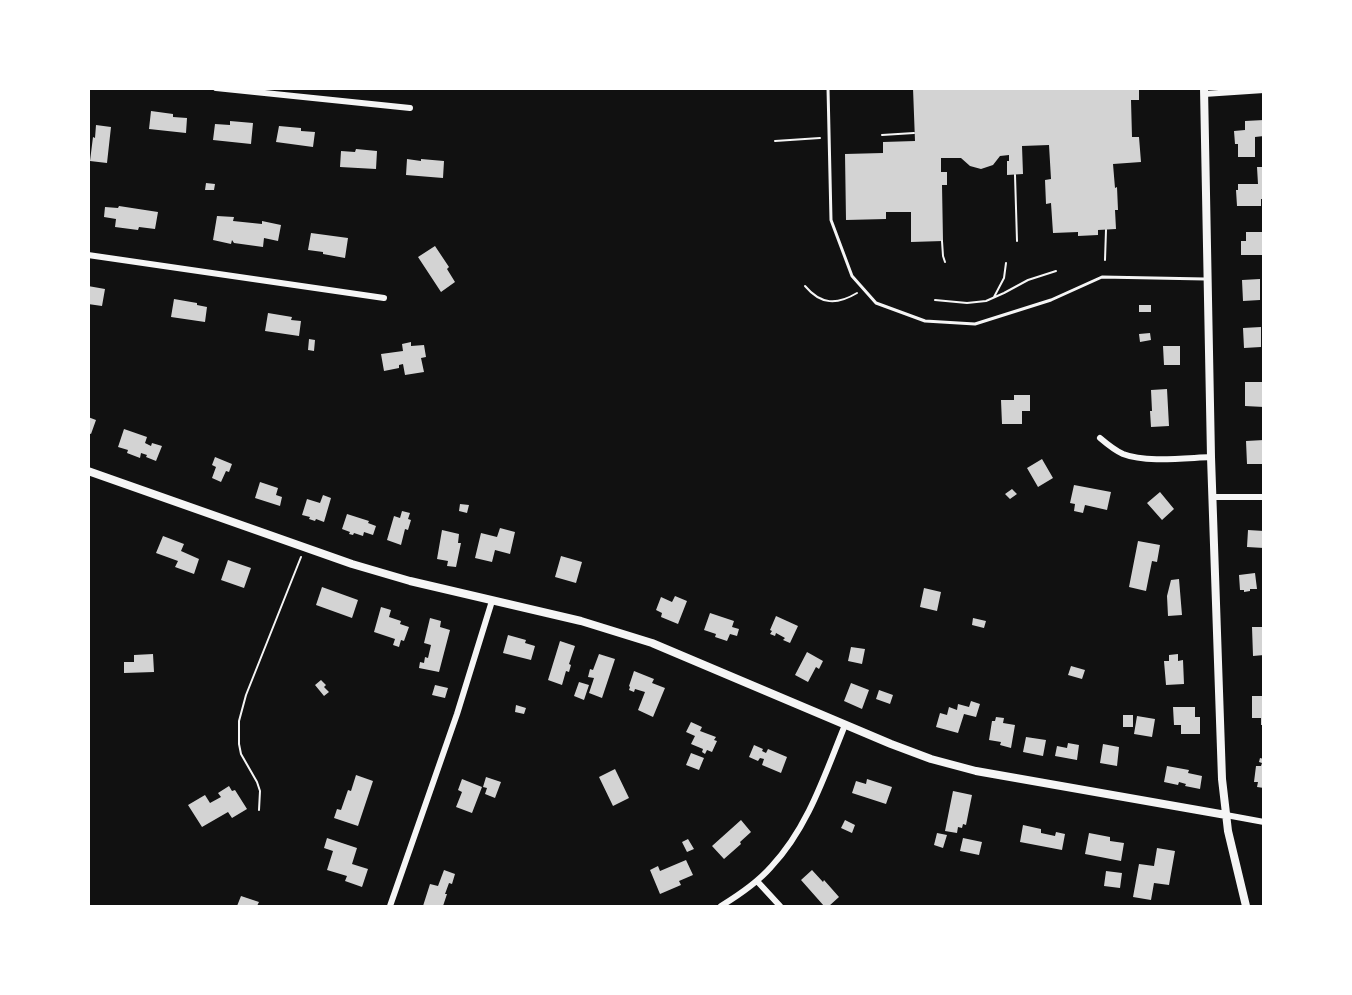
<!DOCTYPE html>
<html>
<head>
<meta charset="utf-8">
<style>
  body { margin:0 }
  #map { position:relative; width:1352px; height:995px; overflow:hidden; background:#111; font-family:Helvetica,sans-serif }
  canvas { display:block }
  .frame { position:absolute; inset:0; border:90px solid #fff; pointer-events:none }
</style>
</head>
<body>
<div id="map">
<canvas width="1352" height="995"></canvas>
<div class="frame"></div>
</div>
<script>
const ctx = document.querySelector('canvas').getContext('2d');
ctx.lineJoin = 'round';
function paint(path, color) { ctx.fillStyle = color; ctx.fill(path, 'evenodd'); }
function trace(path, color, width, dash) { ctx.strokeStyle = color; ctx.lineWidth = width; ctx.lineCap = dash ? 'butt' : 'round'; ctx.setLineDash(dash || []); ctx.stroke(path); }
const building = new Path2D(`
  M913,88H1139V100H1131L1132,137H1139L1141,162L1113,164L1115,188L1117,187L1118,210H1115L1116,229L1098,230V235L1078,236V232L1053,233L1051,203L1046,204L1045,180L1051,179L1049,145L1022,146L1023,174L1007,175V161H1009V155L1000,156L993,165L981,169L970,166L961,158H941V172H947V185H942L943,241L911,242V212H886V219L846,220L845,154L883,153V142L915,141Z
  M151,111L173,114V117L187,118L186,133L149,129Z
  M1264,120V136L1255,137V157H1238V144H1235L1234,131L1245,130V121Z
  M230,121L253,123L251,144L213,140L215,124L230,125Z
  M96,125L111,127L107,163L90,161L93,137L95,138Z
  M279,126L301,128V131L315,132L313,147L276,142Z
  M356,149L377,151L376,169L340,167L341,151L355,152Z
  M407,159L421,161V159L444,161L443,178L406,175Z
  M1257,167H1264L1263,199H1261V206H1237L1236,190H1238V184H1258Z
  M206,183L215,184L214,190H205Z
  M119,206L158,212L155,229L139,227L138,230L115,227L116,219L104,217L105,207L118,208Z
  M217,216L234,217L233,221L262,224V221L281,225L278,241L264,238L263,247L234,243L232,240L231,244L213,240Z
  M1246,232H1262L1263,255H1241V241H1246Z
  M311,233L348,238L345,258L323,254V252L308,250Z
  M435,246L449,267L447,269L455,282L441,292L418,257Z
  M1260,279V300L1243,301L1242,280Z
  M88,286L105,289L102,306L88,304Z
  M174,299L197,303V305L207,307L205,322L171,317Z
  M1139,305H1151V312H1139Z
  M268,313L292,317L291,320L301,321L299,336L265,331Z
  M1261,327V347L1244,348L1243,328Z
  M1150,333L1151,340L1140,342L1139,334Z
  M309,339L315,340L314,351L308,350Z
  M411,342V346L424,345L426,357L421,358L424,372L405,375L403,364L399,365V368L384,371L381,354L403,351L402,344Z
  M1163,346H1180V365H1164Z
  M1245,382H1264V407L1245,406Z
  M1167,389L1169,426L1151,427L1150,411H1152L1151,390Z
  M1014,395H1030V411H1022V424H1002L1001,400H1014Z
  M88,417L96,420L91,434L88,433Z
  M124,429L147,437L145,443L151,446L152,443L162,446L156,461L146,457L147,455L141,453L140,458L127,453L128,450L118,447Z
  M1264,440V464H1247L1246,441Z
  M215,457L232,464L229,472L226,471L221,482L212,478L216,467L212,465Z
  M1042,459L1053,478L1038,487L1027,468Z
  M260,482L278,488L276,495L282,497L280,506L255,498Z
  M1074,485L1111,492L1107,510L1085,505L1083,513L1074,511L1075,504L1070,503Z
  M1012,489L1017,494L1010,499L1005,494Z
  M1160,492L1174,509L1162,520L1147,503Z
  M323,495L331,498L324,522L316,519L315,521L309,519L310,517L302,515L307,499L320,503Z
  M460,504L469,505L467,513L459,511Z
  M402,511L410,513L408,519L411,520L408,530L405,529L401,545L387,540L394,516L400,518Z
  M347,514L369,521L368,523L376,526L373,535L364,532L363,536L354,533L353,535L349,534L350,532L342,529Z
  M500,528L515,532L510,554L495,550L492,562L475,558L481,533L497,537Z
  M442,530L459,534L458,543H461L456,567L447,566L448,561L437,559Z
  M1248,530L1264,531V548L1247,547Z
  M163,536L184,544L181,551L199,559L194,574L175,567L178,561L156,553Z
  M1138,541L1160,545L1157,562L1152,561L1146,591L1129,587Z
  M561,556L582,562L576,583L555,577Z
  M228,560L251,568L244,588L221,580Z
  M1255,573L1257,589H1250V591L1244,592V590H1240L1239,575Z
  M1179,579L1182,615L1168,616L1167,596L1171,580Z
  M322,587L358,600L352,618L316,605Z
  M924,588L941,592L937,611L920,607Z
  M675,596L687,601L678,624L661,617L662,613L656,610L661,597L672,602Z
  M381,607L391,610L389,617L401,621L400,624L409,627L404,641L401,640L399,647L393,645L395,639L374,632Z
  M710,613L734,621L732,627L739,629L737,636L730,634L727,641L715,637L716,634L704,630Z
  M776,616L798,626L790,643L783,640L785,638L776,633L775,636L770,634L772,631L770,630Z
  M430,618L441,621L440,627L450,630L439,672L419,668L420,662L424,663L425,657L428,658L431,645L424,643Z
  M973,618L986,621L984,628L972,625Z
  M1252,627H1264V655L1253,656Z
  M508,635L526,640L525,643L535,646L531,660L503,653Z
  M560,641L575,646L569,664L571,665L569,672L566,671L562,685L548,680Z
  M851,647L865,649L862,664L848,661Z
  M807,652L823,661L819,669L816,667L808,682L795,675Z
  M153,654L154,672L124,673V662H134V655Z
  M599,654L615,659L602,698L589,693L594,678L588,677L590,669L593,670Z
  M1178,654V661L1183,660L1184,684L1166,685L1164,661H1169V655Z
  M1071,666L1085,670L1082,679L1068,675Z
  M634,671L654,679L652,683L665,688L653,717L638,710L645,692L635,689L634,692L629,690L630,687L629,686Z
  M321,680L326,685L324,687L329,692L324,696L315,685Z
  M579,682L589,685L584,700L574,696Z
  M851,683L869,690L862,709L844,701Z
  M435,685L448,688L445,698L432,695Z
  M879,690L893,695L890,704L876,699Z
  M1252,696H1264V725H1261V718H1252Z
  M971,701L980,704L976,717L964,714L958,733L936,727L940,713L947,715L949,707L957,710L958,704L969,707Z
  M516,705L526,708L524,714L515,712Z
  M1173,707H1195V717H1200V734H1181V725H1174Z
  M1123,715H1133V727H1123Z
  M1137,716L1155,719L1152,737L1134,734Z
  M996,717L1004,718L1003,723L1015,725L1011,748L1000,745L1001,742L989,740L992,721H995Z
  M691,722L702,727L700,731L716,737L714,740L717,741L712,752L707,750L705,754L702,752L703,749L691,744L695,736L686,732Z
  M1026,737L1046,740L1043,756L1023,752Z
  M1068,743L1079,745L1077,760L1055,756L1057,746L1067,748Z
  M1103,744L1119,747L1117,766L1100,763Z
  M754,745L763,749L762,751L766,753L768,749L787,757L781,773L762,765L764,759L760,758L758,761L749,757Z
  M691,753L704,758L699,770L686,765Z
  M1260,758L1264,759V788L1257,787L1258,782H1254L1256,766H1261L1262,763L1259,762Z
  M1167,766L1189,770L1188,773L1202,776L1200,789L1185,786L1186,784L1179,782L1178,785L1164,782Z
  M615,769L629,798L613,806L599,777Z
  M356,775L373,781L358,826L334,818L337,809L341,810L348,790L351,791Z
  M486,777L501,782L495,798L485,794L487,788L483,787Z
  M462,779L482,787L472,813L456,807L462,792L458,790Z
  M867,779L892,787L886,804L852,793L856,781L866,784Z
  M229,786L232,791L235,790L247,809L232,818L228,812L202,827L188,805L205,795L210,803L221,797L218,793Z
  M953,791L972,795L966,825L963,824L962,828L958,827L957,833L945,831Z
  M741,820L751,832L740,842L741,844L724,859L712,846Z
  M845,820L855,825L852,833L841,828Z
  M1023,825L1041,829V833L1055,836L1056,832L1065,834L1062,850L1020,842Z
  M937,833L947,835L943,848L934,845Z
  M1089,833L1110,837V841L1124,843L1121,861L1085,854Z
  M327,838L357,848L352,864L368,869L362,887L345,881L347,876L327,870L333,851L324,848Z
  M963,838L982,842L979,855L960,851Z
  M688,839L694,849L687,852L682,842Z
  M1157,848L1175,851L1169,885L1154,883L1151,900L1133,897L1139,864L1154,866Z
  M686,860L693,875L679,881L681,885L660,894L650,870L658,866L660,871Z
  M444,870L455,874L452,884L449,883L445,894H447L443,906H423L430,884L438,886Z
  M812,870L823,882L824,880L839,897L829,906H824L801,880Z
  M1106,871L1122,873L1120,888L1104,886Z
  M241,896L259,902L257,906H237Z`);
const path = new Path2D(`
  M882,135L914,133
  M775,141L820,138
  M1015,175L1017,241
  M942,241L943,256L945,262
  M1105,260L1106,230
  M805,286C821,305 837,305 857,293
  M994,297L1004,278L1006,263
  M935,300L967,303L986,301L1004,293L1028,280L1056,271
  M259,810L260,791L257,782L241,754L239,744V721L246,695L301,557`);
const service = new Path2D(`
  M828,88L831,220L852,276L876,303L925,321L975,324L1051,300L1102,277L1205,279`);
const minor = new Path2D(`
  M216,88L410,108
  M1204,94L1264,90
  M88,255L384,298
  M1100,438C1107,444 1114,450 1123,454C1146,463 1185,458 1211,457
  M1213,497H1264
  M1226,815L1264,822
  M757,881L780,906
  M390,906L457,714L492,601
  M721,906C739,895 757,883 771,867C808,828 825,774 845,725`);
const tertiary = new Path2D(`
  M1204,88L1211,457L1222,779L1228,831L1246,906
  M88,471L352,564L410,581L581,621L652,643L891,744L931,759L976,771L1226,815`);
paint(building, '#d3d3d3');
trace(path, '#f5f5f5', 2);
trace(service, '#f5f5f5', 3);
trace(minor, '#f5f5f5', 6);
trace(tertiary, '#f5f5f5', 8);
</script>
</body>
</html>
